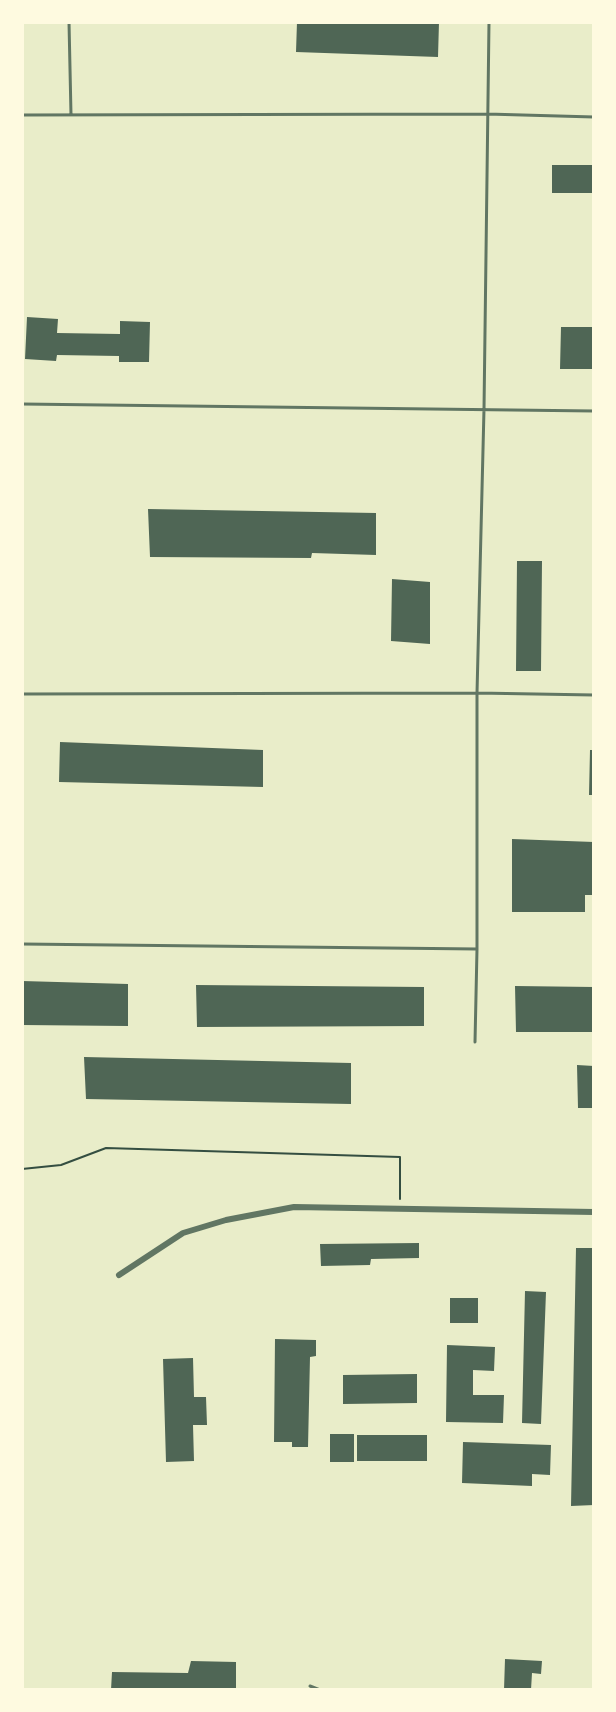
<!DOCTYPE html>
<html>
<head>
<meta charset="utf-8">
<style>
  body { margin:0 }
  #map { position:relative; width:616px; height:1712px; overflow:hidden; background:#e9edc9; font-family:"Alegreya Sans",sans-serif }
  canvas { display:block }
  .frame { position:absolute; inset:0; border:24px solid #fefae0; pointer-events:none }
</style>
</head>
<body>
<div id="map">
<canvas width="616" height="1712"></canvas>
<div class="frame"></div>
</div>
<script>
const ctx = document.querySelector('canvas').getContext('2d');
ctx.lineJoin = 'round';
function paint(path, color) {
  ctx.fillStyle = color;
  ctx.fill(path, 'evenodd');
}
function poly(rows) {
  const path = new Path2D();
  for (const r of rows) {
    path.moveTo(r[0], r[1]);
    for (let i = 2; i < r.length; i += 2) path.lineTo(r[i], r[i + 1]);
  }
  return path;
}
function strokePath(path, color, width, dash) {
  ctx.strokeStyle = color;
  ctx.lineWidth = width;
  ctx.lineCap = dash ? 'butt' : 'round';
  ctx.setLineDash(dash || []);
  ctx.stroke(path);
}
paint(poly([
  [297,22,439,22,438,57,296,52],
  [552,165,594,165,594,193,552,193],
  [27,317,58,319,57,333,120,334,120,321,150,322,149,362,119,362,119,356,57,355,56,361,25,359],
  [561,327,594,327,594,369,560,369],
  [148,509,376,513,376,555,312,553,311,558,150,557],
  [517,561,542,561,541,671,516,671],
  [392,579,430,582,430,644,391,641],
  [60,742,263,750,263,787,59,782],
  [590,750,594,750,594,795,589,795],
  [512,839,594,842,594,895,585,895,585,912,512,912],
  [22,981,128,984,128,1026,22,1025],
  [196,985,424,987,424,1026,197,1027],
  [515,986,594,987,594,1032,516,1032],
  [84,1057,351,1063,351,1104,86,1099],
  [577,1065,594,1066,594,1108,578,1108],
  [419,1243,419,1258,371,1259,370,1265,321,1266,320,1244],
  [576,1248,594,1248,594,1505,571,1506],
  [525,1291,546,1292,541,1424,522,1423],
  [450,1298,478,1298,478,1323,450,1323],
  [275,1339,316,1340,316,1356,310,1357,308,1447,292,1447,292,1442,274,1442],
  [447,1345,495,1347,494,1371,473,1370,473,1395,504,1395,503,1423,446,1422],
  [193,1358,194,1397,206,1397,207,1425,193,1425,194,1461,166,1462,163,1359],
  [417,1374,417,1403,343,1404,343,1375],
  [330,1434,354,1434,354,1462,330,1462],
  [357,1435,427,1435,427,1461,357,1461],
  [463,1442,551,1445,550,1475,532,1474,532,1486,462,1483],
  [505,1659,542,1661,541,1674,532,1673,531,1690,504,1690],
  [191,1661,236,1662,236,1690,111,1690,112,1672,188,1673]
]), '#4f6655');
strokePath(poly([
  [22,1169,61,1165,106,1148,400,1157,400,1199]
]), '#344e41', 2);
strokePath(poly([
  [69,22,71,115],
  [22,115,487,114,594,117],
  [22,404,594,411],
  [22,694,477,693,594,695],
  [22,944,477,949],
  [475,1042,477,949,477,693,484,409,489,22],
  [310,1686,320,1690]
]), '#617663', 3);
strokePath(poly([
  [119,1275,183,1233,226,1220,294,1207,594,1212]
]), '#617663', 6);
</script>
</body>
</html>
